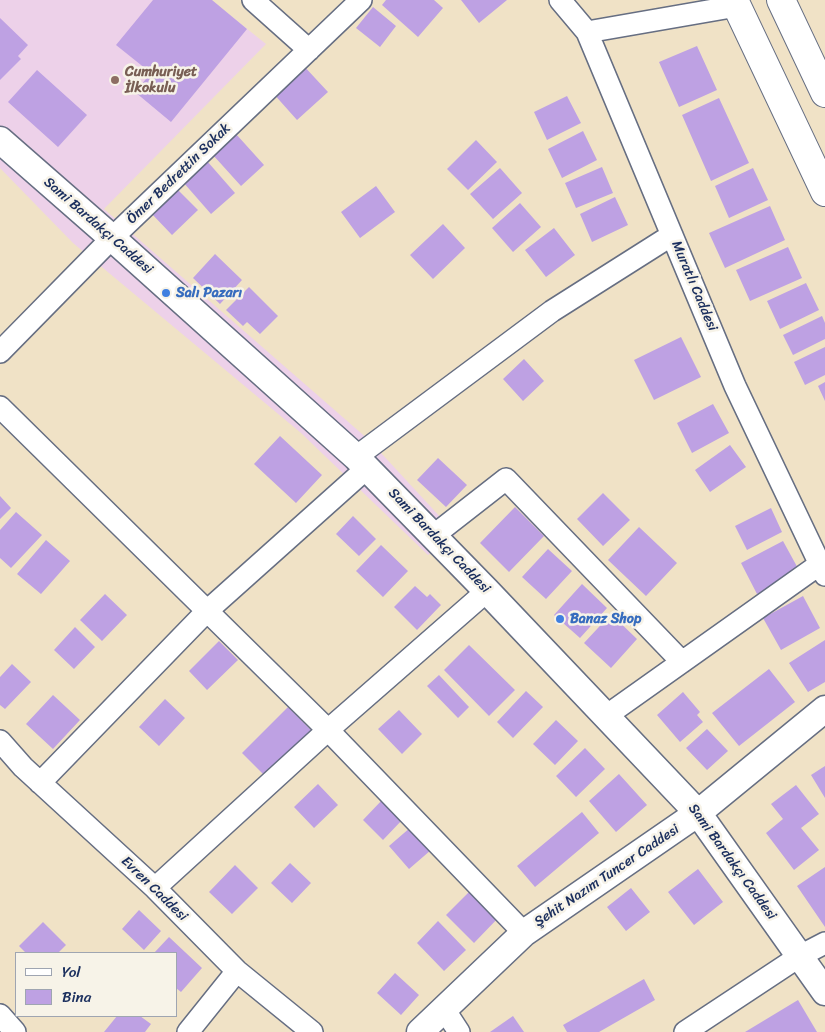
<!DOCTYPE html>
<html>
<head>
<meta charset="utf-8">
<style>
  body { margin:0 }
  #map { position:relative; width:825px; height:1032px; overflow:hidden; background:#f0e2c6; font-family:Sriracha,sans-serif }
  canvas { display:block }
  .legend { position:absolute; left:15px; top:952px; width:162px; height:65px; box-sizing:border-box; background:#f7f3e8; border:1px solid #9fa5b1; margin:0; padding:6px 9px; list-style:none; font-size:15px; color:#1b2f5e }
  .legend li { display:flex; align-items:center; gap:10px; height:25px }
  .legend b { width:25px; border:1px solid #9fa5b1 }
</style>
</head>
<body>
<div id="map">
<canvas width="825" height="1032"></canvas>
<ul class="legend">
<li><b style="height:6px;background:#fff"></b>Yol</li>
<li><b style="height:14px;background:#bea1e3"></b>Bina</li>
</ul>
</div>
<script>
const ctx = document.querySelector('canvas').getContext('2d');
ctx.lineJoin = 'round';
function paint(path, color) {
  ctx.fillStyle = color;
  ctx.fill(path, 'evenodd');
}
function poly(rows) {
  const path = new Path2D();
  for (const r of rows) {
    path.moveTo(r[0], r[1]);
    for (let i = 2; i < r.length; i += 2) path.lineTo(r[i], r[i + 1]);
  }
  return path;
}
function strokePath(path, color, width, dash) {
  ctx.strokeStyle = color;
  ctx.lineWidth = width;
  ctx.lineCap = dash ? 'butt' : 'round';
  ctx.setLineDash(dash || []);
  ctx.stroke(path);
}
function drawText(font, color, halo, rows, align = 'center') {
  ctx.font = font + ' Sriracha,sans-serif';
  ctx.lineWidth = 5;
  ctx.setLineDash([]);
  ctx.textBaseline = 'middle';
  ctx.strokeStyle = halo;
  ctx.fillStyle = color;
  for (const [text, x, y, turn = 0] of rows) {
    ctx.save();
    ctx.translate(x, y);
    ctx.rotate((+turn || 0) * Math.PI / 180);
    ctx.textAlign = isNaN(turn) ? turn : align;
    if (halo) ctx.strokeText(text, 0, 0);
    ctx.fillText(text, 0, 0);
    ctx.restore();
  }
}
paint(poly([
  [0,0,211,0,266,44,104,209,369,440,456,534,428,555,301,433,73,243,0,168]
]), '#edd1e9');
paint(poly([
  [153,0,212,0,247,29,171,122,135,92,151,73,116,45],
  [386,0,434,0,443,8,418,37,382,5],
  [461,0,507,0,479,23],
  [373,7,396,26,380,47,356,28],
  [0,18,28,45,18,56,21,59,0,80],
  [697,46,717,90,679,107,659,62],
  [302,64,328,92,297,120,272,92],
  [37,70,87,115,58,147,8,102],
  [567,96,581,123,547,140,534,112],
  [719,98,749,163,711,181,682,115],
  [583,131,597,160,562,178,548,149],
  [236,134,264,165,241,186,213,155],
  [476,140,497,162,468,190,447,169],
  [207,161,235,193,211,214,183,182],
  [602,167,613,193,576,208,565,183],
  [500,168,522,193,493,219,470,194],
  [753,168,768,200,729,218,715,186],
  [376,186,395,212,360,238,341,212],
  [176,188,198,210,172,235,151,213],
  [615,197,628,225,592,242,580,214],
  [520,203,541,227,513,252,492,228],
  [770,206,785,240,725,268,709,233],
  [443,224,465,248,433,279,410,255],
  [554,228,575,255,546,277,525,250],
  [788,247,802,278,750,301,736,270],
  [215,254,242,280,220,304,193,278],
  [806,283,819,310,780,329,767,301],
  [249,287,278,316,260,334,247,322,243,326,226,310],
  [822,316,825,323,825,339,793,355,783,335],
  [681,337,701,377,654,400,634,360],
  [825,347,825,375,805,385,794,362],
  [524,359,544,381,523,401,503,379],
  [825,382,825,401,818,386],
  [713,404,729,433,692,453,677,423],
  [280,436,322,475,296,503,254,464],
  [730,445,746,467,710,492,695,470],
  [438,458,467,485,446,507,417,480],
  [603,493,630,520,603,546,577,519],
  [0,496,11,508,0,519],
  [515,507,544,536,509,572,480,543],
  [771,508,782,532,747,550,735,526],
  [16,512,42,535,11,568,0,558,0,530],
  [353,516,376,539,359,556,336,534],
  [639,527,677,563,646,596,608,560],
  [46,540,70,561,41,594,17,574],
  [783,541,800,572,757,594,741,563],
  [381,545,408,571,383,597,356,571],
  [548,549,572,571,546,599,522,577],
  [582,584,607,608,580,638,554,615],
  [415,586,427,597,430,594,441,605,417,630,394,607],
  [105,594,127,615,102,641,80,620],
  [803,596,820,628,781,650,763,618],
  [611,614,637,639,611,668,584,643],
  [75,627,95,647,74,669,54,650],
  [825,640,825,682,808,692,789,663],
  [219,641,238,660,207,690,189,671],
  [469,645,515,690,489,716,444,670],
  [12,664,31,682,5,709,0,705,0,677],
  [769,669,795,702,739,746,712,713],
  [439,675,469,707,458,718,427,686],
  [526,691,543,707,513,738,497,722],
  [683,692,700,712,697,715,703,722,680,742,657,715],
  [53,695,80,720,53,749,26,724],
  [165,699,185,718,159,746,139,727],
  [288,707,313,732,267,778,242,753],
  [399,710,422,734,402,754,378,729],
  [556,720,578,741,555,765,533,744],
  [707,729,728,751,707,770,686,748],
  [585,748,605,769,576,797,556,776],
  [825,766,825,798,811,775],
  [619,774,647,805,616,832,589,801],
  [318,784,338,805,314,828,294,807],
  [796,785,819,814,801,828,819,850,794,870,766,833,783,819,771,804],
  [383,799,403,819,383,840,363,820],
  [582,812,599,833,535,887,517,866],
  [411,827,431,850,409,869,389,846],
  [290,863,311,883,292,903,271,883],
  [235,865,258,888,232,914,209,892],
  [825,867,825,927,797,886],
  [698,869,723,902,694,925,668,892],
  [474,887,501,915,474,943,446,915],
  [631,888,650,912,626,931,607,907],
  [139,910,161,931,144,950,122,929],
  [438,921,466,950,444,971,417,943],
  [43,922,66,945,58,953,26,953,19,946],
  [169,937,202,968,181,992,176,988,176,953,154,953],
  [395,973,419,995,401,1015,377,993],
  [644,979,655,1000,599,1032,567,1032,563,1025],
  [798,1000,817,1032,745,1032],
  [117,1016,140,1016,151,1024,145,1032,104,1032],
  [513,1016,524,1032,490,1032]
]), '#bea1e3');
const minor = poly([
  [253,0,309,50],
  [560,0,587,32,735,386,825,575],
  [587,32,737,6],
  [0,352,112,238,361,0],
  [0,407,328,730,524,933],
  [356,457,552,311,672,235],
  [433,536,506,479,682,662],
  [606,716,820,564],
  [0,741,23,767,155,888,237,971,312,1032],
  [40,783,207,611,367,468],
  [155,888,328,730,487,591],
  [444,1009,459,1032],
  [0,1015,15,1032],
  [188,1032,237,971],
  [685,1032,800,956,825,943]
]);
const tertiary = poly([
  [0,140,112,238,356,457,487,591,698,813,825,992],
  [420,1032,524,933,698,813,825,709]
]);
const trunk = poly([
  [734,0,825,192],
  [781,0,825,93]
]);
strokePath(minor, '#666e82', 24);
strokePath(tertiary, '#666e82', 29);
strokePath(trunk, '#666e82', 30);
strokePath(minor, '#fff', 21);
strokePath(tertiary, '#fff', 26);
strokePath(trunk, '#fff', 28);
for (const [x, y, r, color] of [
  [115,80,5,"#8d6e63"],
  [166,293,5,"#3f7fe0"],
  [560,619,5,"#3f7fe0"]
]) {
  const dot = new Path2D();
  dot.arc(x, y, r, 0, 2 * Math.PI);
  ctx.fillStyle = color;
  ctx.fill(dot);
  strokePath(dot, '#f7f3e8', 2);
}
drawText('bold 14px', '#785e54', '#f7f3e8', [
  ["Cumhuriyet",125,72],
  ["İlkokulu",125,88]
], 'left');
drawText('14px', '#1b2f5e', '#f7f3e8', [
  ["Ömer Bedrettin Sokak",179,174,-44],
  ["Sami Bardakçı Caddesi",98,226,41],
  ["Muratlı Caddesi",694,286,67],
  ["Sami Bardakçı Caddesi",439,541,46],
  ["Sami Bardakçı Caddesi",732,862,54],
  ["Şehit Nazım Tuncer Caddesi",607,876,-34],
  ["Evren Caddesi",154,889,44]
]);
drawText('bold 14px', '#366cbe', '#f7f3e8', [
  ["Salı Pazarı",176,293],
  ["Banaz Shop",570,619]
], 'left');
</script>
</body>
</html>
